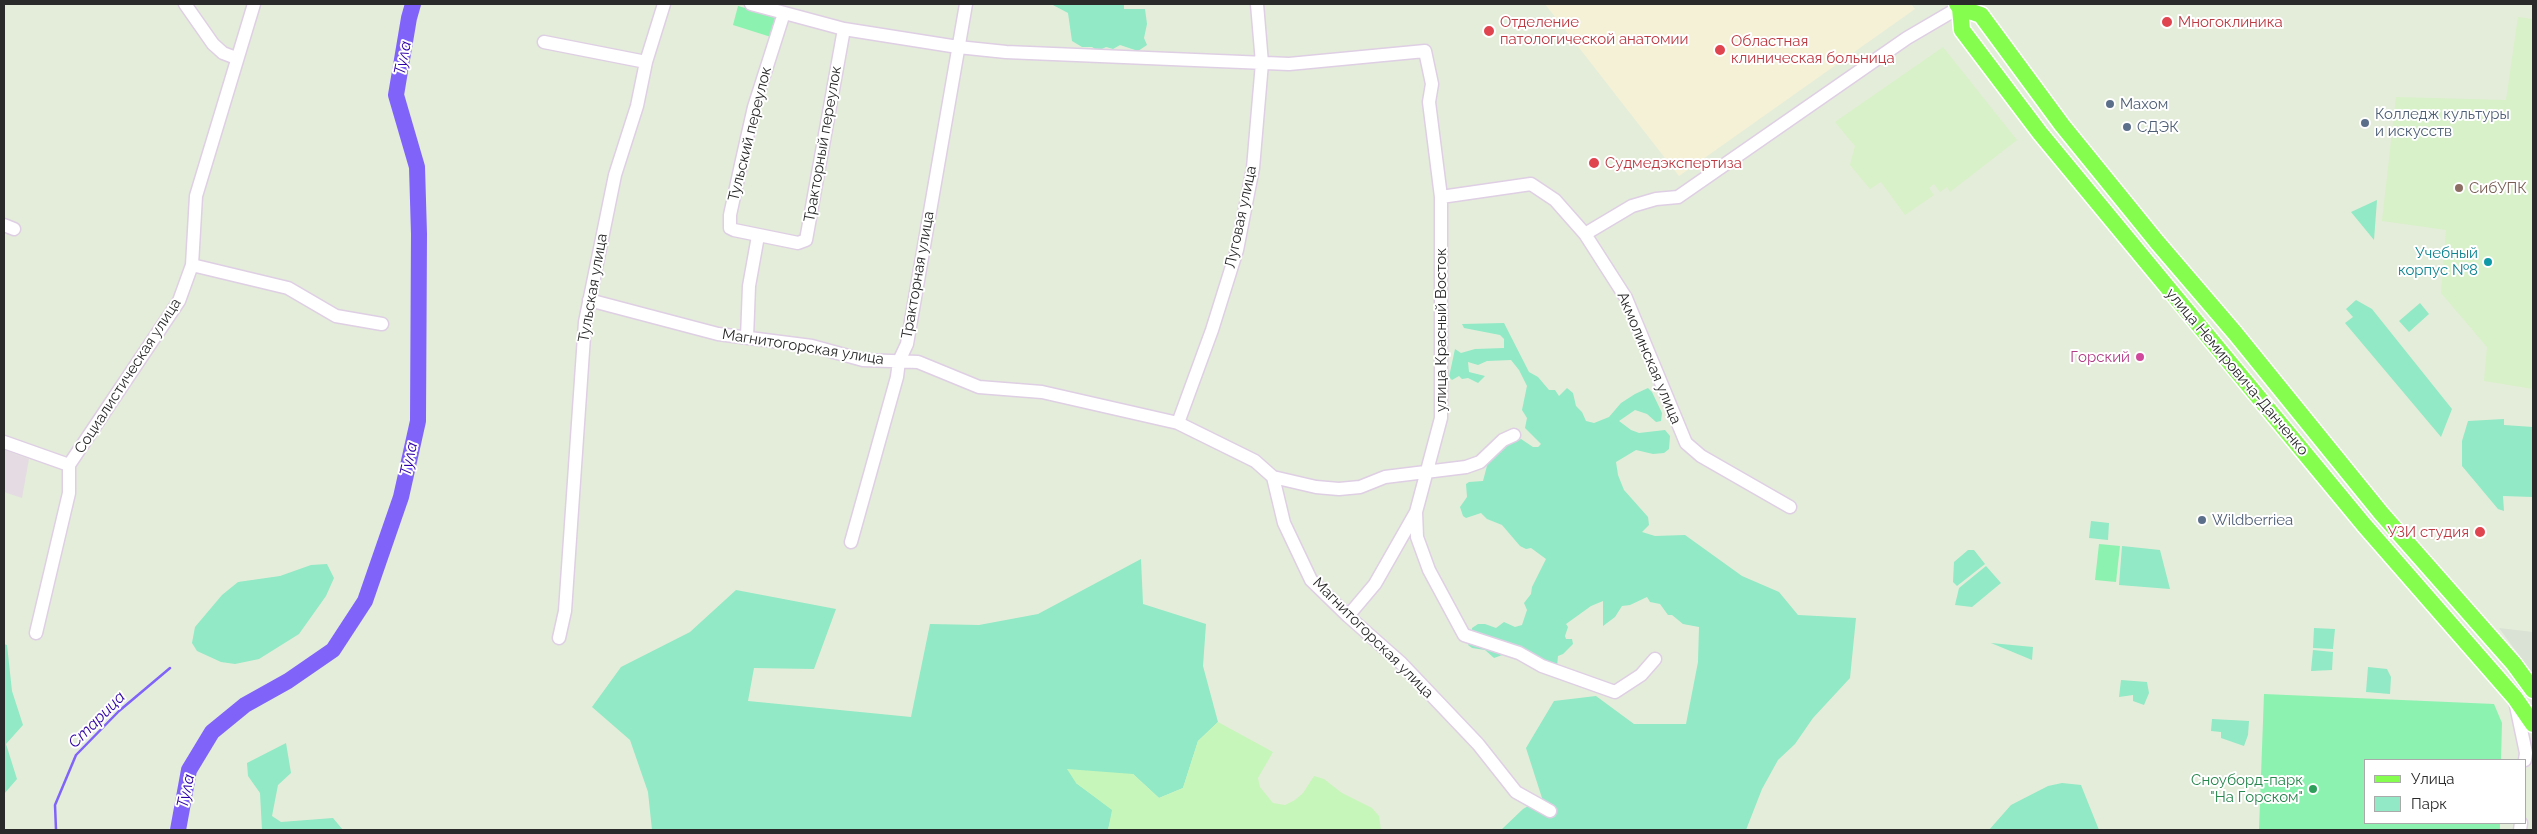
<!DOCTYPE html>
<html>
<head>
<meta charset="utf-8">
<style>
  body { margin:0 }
  #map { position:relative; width:2537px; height:834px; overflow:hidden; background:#e4edda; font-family:Raleway,sans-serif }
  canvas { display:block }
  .frame { position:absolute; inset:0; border:5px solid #2a2a2a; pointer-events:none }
  .legend { position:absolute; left:2364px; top:759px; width:162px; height:65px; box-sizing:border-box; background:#fff; border:1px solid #aaa; margin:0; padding:6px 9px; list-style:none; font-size:15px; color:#2a2a2a }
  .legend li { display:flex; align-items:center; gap:10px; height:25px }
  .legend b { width:25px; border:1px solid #aaa }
</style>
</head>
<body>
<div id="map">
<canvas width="2537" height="834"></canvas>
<div class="frame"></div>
<ul class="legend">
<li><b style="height:6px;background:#84fd4f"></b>Улица</li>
<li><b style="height:14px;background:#91e9c5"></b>Парк</li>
</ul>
</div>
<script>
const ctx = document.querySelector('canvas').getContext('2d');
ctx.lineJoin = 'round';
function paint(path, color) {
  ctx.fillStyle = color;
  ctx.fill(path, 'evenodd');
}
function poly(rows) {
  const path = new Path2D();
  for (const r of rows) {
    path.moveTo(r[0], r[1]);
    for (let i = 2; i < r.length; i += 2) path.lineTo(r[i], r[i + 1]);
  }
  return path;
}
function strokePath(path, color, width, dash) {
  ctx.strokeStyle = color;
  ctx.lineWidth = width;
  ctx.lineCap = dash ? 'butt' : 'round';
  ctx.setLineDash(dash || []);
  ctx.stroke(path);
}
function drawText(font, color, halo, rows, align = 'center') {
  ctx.font = font + ' Raleway,sans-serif';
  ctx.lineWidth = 4;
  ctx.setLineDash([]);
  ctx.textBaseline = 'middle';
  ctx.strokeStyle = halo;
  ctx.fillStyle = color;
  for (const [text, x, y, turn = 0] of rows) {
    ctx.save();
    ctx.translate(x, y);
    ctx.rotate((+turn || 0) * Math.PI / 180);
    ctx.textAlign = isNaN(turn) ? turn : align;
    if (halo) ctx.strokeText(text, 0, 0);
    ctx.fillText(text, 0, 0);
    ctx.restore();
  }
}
paint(poly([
  [4,450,29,459,22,498,4,492]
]), '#e5dbe3');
paint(poly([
  [2518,17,2533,19,2533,389,2484,381,2487,347,2441,293,2446,230,2382,221,2396,97,2506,100],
  [1943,47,2017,140,1950,192,1947,187,1940,192,1934,184,1929,188,1934,195,1905,215,1881,182,1870,189,1850,165,1855,146,1835,122]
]), '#d8f1c8');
paint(poly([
  [1545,4,1911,4,1915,9,1679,176]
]), '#f5f1d6');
paint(poly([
  [1051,4,1124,4,1124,9,1145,9,1147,24,1144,38,1147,45,1138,51,1120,45,1113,49,1106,47,1098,51,1092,47,1082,47,1072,41,1068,13],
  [2377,200,2374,240,2351,212],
  [2356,300,2372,309,2452,409,2441,437,2345,323,2353,317,2346,309],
  [2420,303,2429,314,2409,332,2399,321],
  [1504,323,1529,372,1538,377,1549,390,1555,390,1559,396,1567,388,1573,393,1576,406,1582,412,1586,421,1594,423,1609,417,1621,403,1635,394,1648,388,1652,392,1662,413,1661,421,1656,422,1647,414,1635,410,1619,421,1631,430,1639,433,1665,430,1670,436,1669,449,1664,453,1653,454,1636,450,1616,462,1618,475,1624,490,1648,517,1649,525,1642,532,1655,536,1685,535,1742,576,1779,592,1798,615,1856,618,1850,678,1813,718,1795,744,1778,760,1762,789,1746,830,1501,830,1523,809,1542,798,1526,748,1554,701,1596,696,1634,724,1686,724,1698,662,1699,627,1683,624,1672,615,1668,615,1660,604,1650,602,1647,597,1630,605,1622,606,1615,617,1603,626,1603,601,1591,606,1566,624,1568,627,1565,636,1566,639,1572,639,1573,644,1563,654,1558,656,1557,666,1514,656,1505,654,1494,658,1485,650,1472,648,1468,645,1471,640,1472,628,1478,624,1485,624,1496,628,1504,622,1515,627,1522,625,1527,610,1524,603,1531,594,1532,587,1546,559,1531,548,1526,549,1520,546,1502,525,1487,519,1481,513,1466,518,1463,516,1460,507,1467,497,1466,484,1469,482,1483,481,1488,462,1509,441,1515,442,1521,439,1533,447,1538,447,1541,444,1525,428,1527,418,1522,410,1527,386,1519,370,1511,360,1487,361,1478,365,1468,362,1469,372,1485,376,1478,383,1468,378,1462,379,1459,376,1452,380,1449,377,1455,349,1461,353,1475,349,1504,348,1504,339,1500,335,1464,328,1462,324],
  [2504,419,2504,425,2533,427,2533,497,2503,496,2504,511,2498,509,2462,466,2462,441,2468,421],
  [2091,521,2109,523,2108,540,2089,538],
  [2122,546,2160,550,2170,589,2119,585],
  [1968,550,1974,550,1985,564,1957,586,1953,582,1954,562],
  [1141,559,1143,604,1206,624,1203,666,1218,722,1198,741,1183,788,1159,798,1133,774,1076,783,1113,810,1108,830,652,830,648,792,630,740,592,707,621,667,690,632,736,590,836,609,814,669,754,668,748,701,911,717,930,624,979,625,1038,614],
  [327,564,334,578,326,596,299,634,259,659,235,664,221,662,197,651,192,643,195,627,222,595,238,582,280,576,311,565],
  [1986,566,2001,583,1972,607,1955,605,1959,588],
  [2314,628,2335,629,2333,649,2313,648],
  [1991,643,2033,647,2032,660],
  [4,644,7,645,12,691,23,725,6,744,17,779,4,794],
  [2313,650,2333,652,2332,670,2311,671],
  [2368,667,2387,669,2391,677,2390,694,2366,692],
  [2121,680,2147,682,2149,693,2144,705,2133,701,2133,695,2119,697],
  [2212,719,2249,721,2248,735,2244,746,2221,738,2221,732,2211,731],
  [286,743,291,773,278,785,272,816,281,822,333,818,343,830,262,830,260,793,248,776,247,763],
  [2062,783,2081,785,2099,830,1989,830,2011,805,2048,786]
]), '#91e9c5');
paint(poly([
  [1218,722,1273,752,1258,778,1260,787,1273,803,1285,805,1295,800,1303,793,1314,776,1324,779,1342,793,1372,808,1379,816,1381,830,1108,830,1112,810,1076,783,1067,769,1133,774,1159,798,1183,788,1198,741]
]), '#c7f6ba');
paint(poly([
  [738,6,777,17,771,37,733,25],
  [2099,544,2120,546,2116,582,2095,580],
  [2264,694,2494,704,2502,723,2501,760,2366,760,2366,823,2500,823,2500,830,2259,830]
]), '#8cf2b0');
paint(poly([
  [2499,628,2533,632,2533,674]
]), '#dae1d5');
strokePath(poly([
  [56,830,55,805,76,755,119,711,170,668]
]), '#8063f9', 2.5);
strokePath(poly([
  [178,830,189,770,212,732,245,705,288,681,333,650,365,601,401,497,418,421,419,234,417,167,396,95,409,18,413,4]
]), '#8063f9', 16);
const minor = poly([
  [185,4,213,44,223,53,236,58],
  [751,4,844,29,958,47,1006,52,1289,64,1425,51,1432,84,1429,102,1441,197,1441,418,1416,512,1375,584,1348,616],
  [784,13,754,107,742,160,730,215,730,228,734,230,798,243,806,240,844,29],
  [544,42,646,62],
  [1441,197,1531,184,1555,200,1585,234,1626,298,1686,443,1701,456,1790,507],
  [4,225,14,229],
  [1585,234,1632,206,1656,199,1678,197,1907,38,1965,4],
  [192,265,288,288,336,316,382,324],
  [589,300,718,334,812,346,863,360,918,362,979,387,1042,392,1178,423,1255,461,1273,477,1284,523,1311,580,1348,616,1400,662,1478,744,1516,792,1550,811],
  [747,338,749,286,758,236],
  [1178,423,1212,330,1237,250,1253,168,1262,63,1257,4],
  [4,442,69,465],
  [1273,477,1316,487,1339,489,1360,487,1385,477,1466,467,1480,462,1503,440,1514,435],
  [1416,512,1417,537,1429,570,1464,635,1519,653,1542,666,1615,692,1641,675,1655,659],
  [851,542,897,377,899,361,907,344,966,4],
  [36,633,69,493,69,465,179,301,192,265,196,196,254,4],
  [559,638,565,611,585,322,615,175,637,106,646,62,664,4],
  [2515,701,2526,753,2525,760],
  [2520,830,2521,823]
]);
const major = poly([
  [1957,4,1960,8,1962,30,2040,133,2364,525,2515,698,2533,724],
  [1960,8,1981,15,2062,125,2157,242,2235,333,2381,513,2514,664,2533,690]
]);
strokePath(minor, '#dfcfe4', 15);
strokePath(major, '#fff', 19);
strokePath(minor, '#fff', 12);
strokePath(major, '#84fd4f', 16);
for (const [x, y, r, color] of [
  [2167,22,6,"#e0444e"],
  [1489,31,6,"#e0444e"],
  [1720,50,6,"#e0444e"],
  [2110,104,5,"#5c6f8a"],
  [2365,123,5,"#5c6f8a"],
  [2127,127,5,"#5c6f8a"],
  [1594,163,6,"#e0444e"],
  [2459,188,5,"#8d6e63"],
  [2488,262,5,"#0f9aa8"],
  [2140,357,5,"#d1479c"],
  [2202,520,5,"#5c6f8a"],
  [2480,532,6,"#e0444e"],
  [2313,789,5,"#2e9e5b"]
]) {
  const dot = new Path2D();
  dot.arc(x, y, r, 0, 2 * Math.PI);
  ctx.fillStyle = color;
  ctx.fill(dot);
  strokePath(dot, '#fff', 2);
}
drawText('15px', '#be3a42', '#fff', [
  ["Отделение",1500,22],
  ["патологической анатомии",1500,39],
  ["Многоклиника",2178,22],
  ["Областная",1731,41],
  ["клиническая больница",1731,58],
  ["Судмедэкспертиза",1605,163],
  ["УЗИ студия",2469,532,"right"]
], 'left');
drawText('15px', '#4e5e75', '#fff', [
  ["Махом",2120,104],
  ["Колледж культуры",2375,114],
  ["и искусств",2375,131],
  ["СДЭК",2137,127],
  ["Wildberriea",2212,520]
], 'left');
drawText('15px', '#2a2a2a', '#fff', [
  ["Тульский переулок",750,134,-76],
  ["Тракторный переулок",823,144,-80],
  ["Луговая улица",1241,217,-78],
  ["Тракторная улица",918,275,-80],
  ["Тульская улица",593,288,-80],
  ["улица Красный Восток",1441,330,-90],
  ["Магнитогорская улица",803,347,9],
  ["Акмолинская улица",1649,358,67],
  ["улица Немировича-Данченко",2237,372,50],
  ["Социалистическая улица",128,376,-57],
  ["Магнитогорская улица",1373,638,45]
]);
drawText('15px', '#785e54', '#fff', [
  ["СибУПК",2469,188]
], 'left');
drawText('15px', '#0d838f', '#fff', [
  ["Учебный",2478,253],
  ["корпус №8",2478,270]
], 'right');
drawText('15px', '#b23c85', '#fff', [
  ["Горский",2130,357]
], 'right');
drawText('15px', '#27864d', '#fff', [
  ["Сноуборд-парк",2303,780],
  ["\"На Горском\"",2303,797]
], 'right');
drawText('italic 16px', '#2e01a6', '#fff', [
  ["Тула",403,58,-79],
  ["Тула",409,459,-78],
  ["Старица",97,720,-45],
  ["Тула",186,791,-78]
]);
</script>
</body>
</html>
